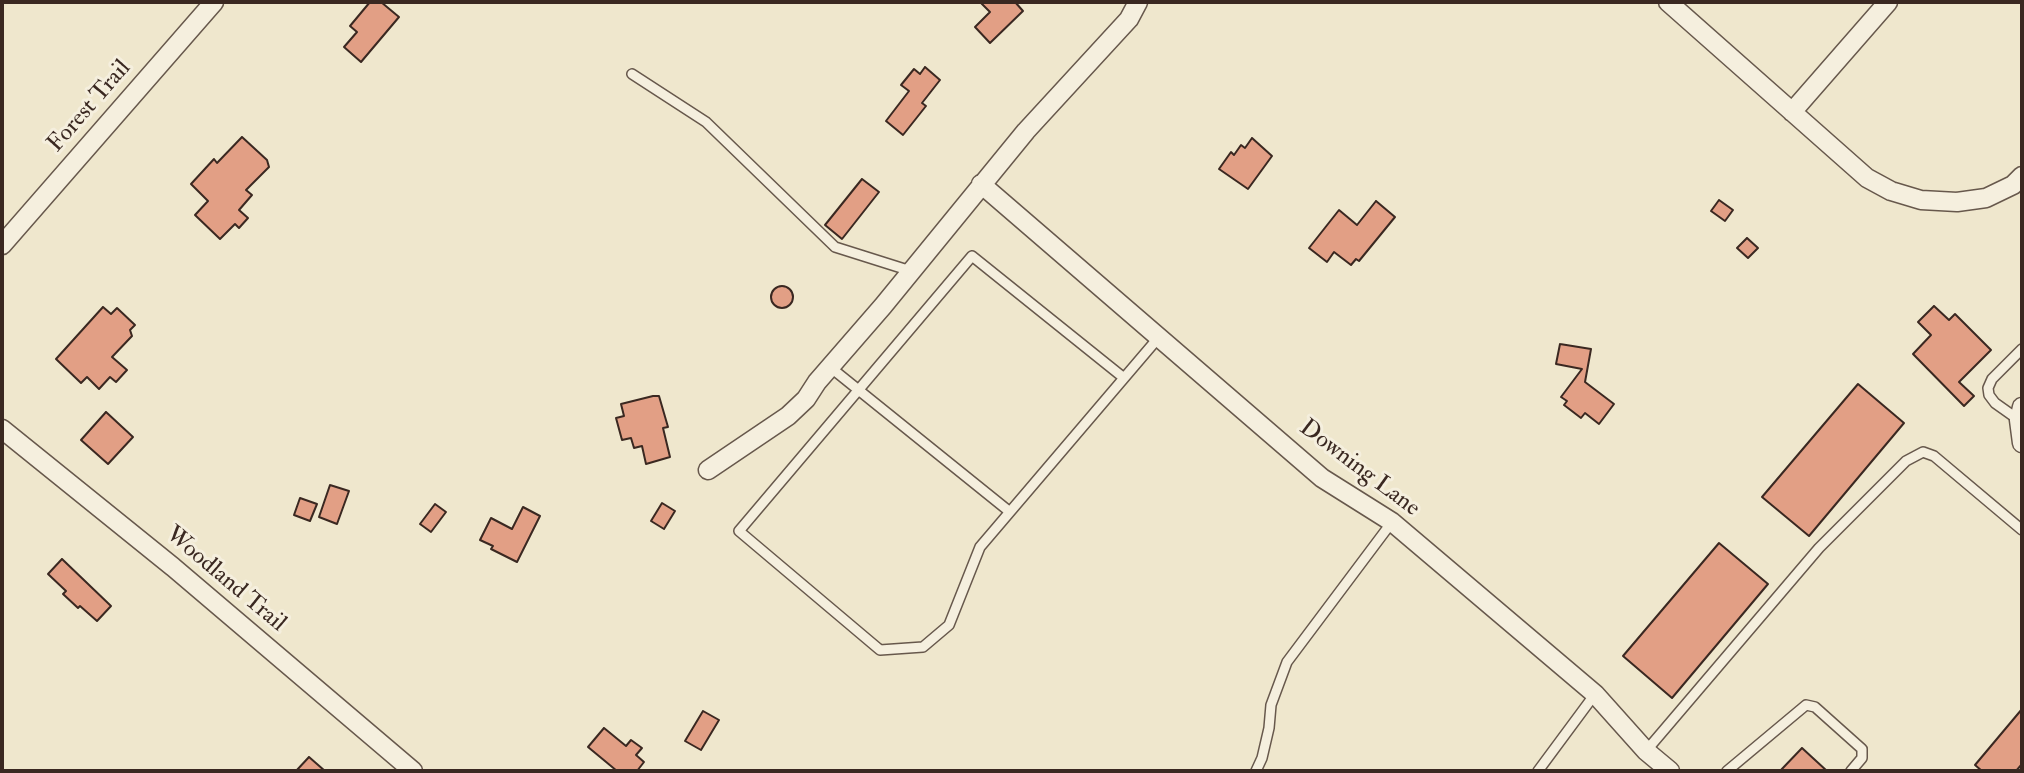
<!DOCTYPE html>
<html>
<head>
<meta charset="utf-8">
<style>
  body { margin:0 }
  #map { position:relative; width:2024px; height:773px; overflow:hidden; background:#efe7cd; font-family:"IM FELL Double Pica",serif }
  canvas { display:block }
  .frame { position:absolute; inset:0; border:4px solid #3a2821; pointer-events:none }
</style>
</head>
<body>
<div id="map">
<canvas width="2024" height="773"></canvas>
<div class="frame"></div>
</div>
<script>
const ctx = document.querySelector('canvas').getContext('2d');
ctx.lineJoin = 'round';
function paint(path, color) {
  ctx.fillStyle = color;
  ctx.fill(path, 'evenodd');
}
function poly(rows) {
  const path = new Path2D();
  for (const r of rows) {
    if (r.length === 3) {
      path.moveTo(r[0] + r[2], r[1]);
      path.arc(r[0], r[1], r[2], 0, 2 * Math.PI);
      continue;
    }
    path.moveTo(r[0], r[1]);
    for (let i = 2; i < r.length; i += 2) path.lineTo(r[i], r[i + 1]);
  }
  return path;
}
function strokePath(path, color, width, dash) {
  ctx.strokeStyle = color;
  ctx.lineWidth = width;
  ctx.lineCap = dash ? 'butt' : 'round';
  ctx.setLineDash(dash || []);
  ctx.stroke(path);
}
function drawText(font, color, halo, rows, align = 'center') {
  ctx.font = font + ' "IM FELL Double Pica",serif';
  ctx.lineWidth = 6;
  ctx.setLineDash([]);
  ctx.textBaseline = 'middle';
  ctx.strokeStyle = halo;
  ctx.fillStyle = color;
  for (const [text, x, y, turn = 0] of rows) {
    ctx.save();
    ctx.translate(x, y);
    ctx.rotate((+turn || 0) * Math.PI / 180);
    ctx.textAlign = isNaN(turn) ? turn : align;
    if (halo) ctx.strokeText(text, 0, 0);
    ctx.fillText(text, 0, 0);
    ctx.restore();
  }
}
const building = poly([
  [370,2,381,2,399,17,361,62,344,47,357,32,350,26,370,2],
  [980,2,1015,2,1023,11,990,43,975,27,990,12,980,2],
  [925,67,940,80,922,103,926,106,903,135,886,121,909,91,901,85,914,69,920,74,925,67],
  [242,137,267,160,269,167,246,190,252,195,239,210,248,218,239,228,235,224,220,239,195,215,208,201,191,184,214,159,217,163,242,137],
  [1252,138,1272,156,1248,189,1219,169,1231,152,1234,155,1241,145,1245,148,1252,138],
  [862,179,879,192,842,239,825,225,862,179],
  [1719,200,1733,210,1725,221,1711,211,1719,200],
  [1376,201,1395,217,1359,261,1356,259,1351,265,1334,252,1327,262,1309,248,1339,210,1357,225,1376,201],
  [1747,238,1758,248,1748,258,1737,248,1747,238],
  [782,297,11],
  [1934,306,1949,320,1955,314,1991,350,1959,382,1974,396,1964,406,1913,354,1931,335,1918,322,1934,306],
  [103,307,111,314,117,308,135,325,130,330,132,336,112,357,127,370,116,382,110,377,99,389,87,377,81,383,56,359,103,307],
  [1560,344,1591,349,1585,382,1614,404,1599,424,1585,413,1581,418,1564,405,1567,401,1561,397,1582,369,1556,364,1560,344],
  [1858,384,1904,423,1809,536,1762,497,1858,384],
  [653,396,659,396,668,427,663,428,670,457,646,464,642,446,634,448,631,438,622,440,616,418,624,416,621,404,653,396],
  [106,412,133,437,108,464,81,440,106,412],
  [330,485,349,491,337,524,319,517,330,485],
  [300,498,317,504,310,521,294,515,300,498],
  [662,503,675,511,664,529,651,521,662,503],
  [435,504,446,512,431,532,420,524,435,504],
  [523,507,540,516,517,562,491,549,493,546,480,540,491,518,512,529,523,507],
  [1719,543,1768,584,1672,698,1623,656,1719,543],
  [62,559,111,606,97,621,80,606,78,608,63,594,66,591,48,574,62,559],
  [2022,709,2022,764,2016,771,1982,771,1975,765,2022,709],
  [703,711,719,720,701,750,685,741,703,711],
  [604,728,626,746,631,740,642,748,636,755,644,762,637,771,617,771,588,747,604,728],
  [1802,748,1827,771,1780,771,1802,748],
  [309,757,325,771,296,771,309,757]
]);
paint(building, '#e29f85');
strokePath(building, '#3a2821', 2);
const service = poly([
  [632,74,706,122,835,247,911,271],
  [830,367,1010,512],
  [1124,378,972,256,739,531,880,650,923,647,949,625,980,547,1159,337],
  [2019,420,1995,403,1989,395,1988,388,1992,379,2022,349],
  [1646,751,1819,548,1906,461,1923,452,1934,456,2022,530],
  [1256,771,1262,758,1269,728,1271,705,1287,662,1392,522],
  [1538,771,1595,694],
  [1727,771,1806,705,1815,707,1862,749,1862,758,1851,771]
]);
const minor = poly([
  [1668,2,1867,178,1891,191,1921,200,1957,202,1986,198,2013,185,2022,176],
  [1792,112,1888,2],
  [981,184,1322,478,1392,522,1595,694,1646,751,1670,771],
  [2,245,214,2],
  [2022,407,2019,420,2022,443],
  [2,429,173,567,413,771],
  [708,470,788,416,806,399,817,382,883,306,1026,131,1129,19,1138,2]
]);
strokePath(service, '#67584c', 12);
strokePath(minor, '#67584c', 21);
strokePath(service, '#f5efde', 9);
strokePath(minor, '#f5efde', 18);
drawText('24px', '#3a2821', '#f5efde', [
  ["Forest Trail",90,107,-49],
  ["Downing Lane",1359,469,37],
  ["Woodland Trail",225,580,40]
]);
</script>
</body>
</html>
